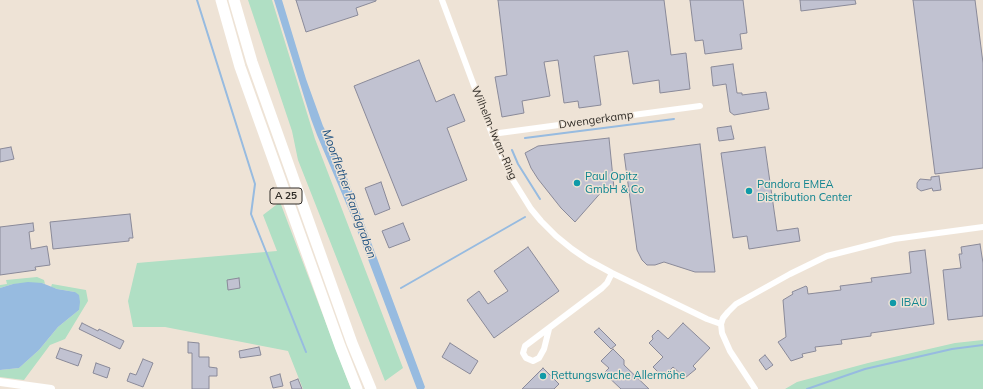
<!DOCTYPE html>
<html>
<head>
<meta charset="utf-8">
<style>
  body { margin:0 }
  canvas { display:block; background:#eee3d6 }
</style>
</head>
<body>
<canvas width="983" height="389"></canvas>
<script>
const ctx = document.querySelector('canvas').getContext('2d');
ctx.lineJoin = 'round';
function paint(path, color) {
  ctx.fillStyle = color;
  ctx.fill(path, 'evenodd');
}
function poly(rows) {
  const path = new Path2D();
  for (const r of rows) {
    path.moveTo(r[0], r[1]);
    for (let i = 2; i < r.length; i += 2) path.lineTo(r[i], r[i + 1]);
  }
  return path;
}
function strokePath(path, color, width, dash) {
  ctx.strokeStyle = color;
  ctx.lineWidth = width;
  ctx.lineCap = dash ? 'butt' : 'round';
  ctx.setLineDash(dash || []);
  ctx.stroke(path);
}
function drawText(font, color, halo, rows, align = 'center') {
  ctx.font = font + ' Mulish,sans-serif';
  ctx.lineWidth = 3;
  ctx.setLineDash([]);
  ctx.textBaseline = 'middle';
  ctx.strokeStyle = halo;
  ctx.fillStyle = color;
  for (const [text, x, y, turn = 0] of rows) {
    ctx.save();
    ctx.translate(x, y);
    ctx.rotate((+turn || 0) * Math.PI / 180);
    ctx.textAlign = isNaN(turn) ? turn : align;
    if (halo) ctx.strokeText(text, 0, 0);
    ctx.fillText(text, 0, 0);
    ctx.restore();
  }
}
paint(poly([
  [248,0,272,0,315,139,403,368,385,381,298,160,292,131],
  [280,202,351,389,303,389,288,351,165,327,133,327,128,301,137,263,277,251,263,215],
  [37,277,44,280,45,284,42,283,13,284,0,288,0,285,7,284,6,280],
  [52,284,86,290,88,301,65,339,50,345,24,380,0,377,0,370,19,368,39,350,58,327,79,310,75,292,57,289,51,287],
  [983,340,983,389,785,389,797,382,868,363,955,343]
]), '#b0dfc4');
paint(poly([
  [274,0,282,0,306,79,323,126,340,159,425,387,424,389,417,389,354,222,317,135,311,119],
  [28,282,42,283,57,289,75,292,79,295,80,302,79,310,58,327,39,350,19,368,0,370,0,288,13,284]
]), '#97bbe0');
strokePath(poly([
  [197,0,255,184,251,214,306,352],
  [525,138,674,119],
  [512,150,518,164,540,199],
  [401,288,525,217],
  [807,389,865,369,952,349,983,345]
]), '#97bbe0', 2);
const building = poly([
  [296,0,376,0,376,1,356,8,358,15,306,32,296,0],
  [498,0,664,0,671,55,686,53,690,89,660,93,659,80,633,84,628,51,594,56,601,105,579,108,578,101,564,103,558,60,544,62,550,96,522,101,524,113,502,117,495,77,507,75,498,0],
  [690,0,743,0,747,33,740,34,742,49,705,54,703,40,695,41,690,0],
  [800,0,855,0,856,4,801,11,800,0],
  [913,0,975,0,983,63,983,168,935,174,913,0],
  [419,60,436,102,454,94,465,121,447,128,467,180,402,206,354,86,419,60],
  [733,64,737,93,742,93,742,95,766,92,769,109,734,115,730,112,726,84,713,86,711,67,733,64],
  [731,126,734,139,719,141,717,128,731,126],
  [609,138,614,188,604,189,575,222,561,208,538,179,531,168,525,153,538,146,609,138],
  [700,144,715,272,695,272,664,262,655,265,647,265,642,260,637,250,624,154,700,144],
  [11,147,14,159,0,162,0,149,11,147],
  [765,147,777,231,798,228,800,241,749,249,747,236,733,238,721,153,765,147],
  [939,176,941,190,933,191,932,188,921,191,917,188,917,183,920,179,931,180,931,177,939,176],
  [381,182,390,209,375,215,365,188,381,182],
  [130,214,133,238,129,238,129,241,53,249,50,222,130,214],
  [33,223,34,231,29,232,31,249,47,246,50,265,35,267,36,270,0,275,0,227,33,223],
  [403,223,410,240,389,248,382,231,403,223],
  [980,244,983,263,983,316,948,320,943,270,961,268,959,254,962,254,961,247,980,244],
  [528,247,559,291,494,338,467,300,479,291,488,304,508,291,494,271,528,247],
  [925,250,934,324,871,333,871,336,841,340,842,344,815,347,816,351,802,354,803,357,791,361,778,342,786,337,783,300,793,294,792,292,806,286,807,287,808,294,841,290,840,286,872,282,871,278,911,273,909,252,925,250],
  [239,278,240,288,228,290,227,280,239,278],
  [82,323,98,331,99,329,124,341,120,349,79,329,82,323],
  [683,323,710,348,693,366,696,369,685,378,673,367,663,377,653,367,663,357,649,343,653,339,652,336,658,330,668,339,683,323],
  [599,328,616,345,611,349,594,332,599,328],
  [188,342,199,343,199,357,209,357,209,367,217,368,217,376,209,376,209,389,192,389,192,353,188,353,188,342],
  [450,343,478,361,470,374,442,357,450,343],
  [259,347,261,355,240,358,239,351,259,347],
  [60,348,82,355,78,366,56,358,60,348],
  [613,349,624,360,624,365,649,389,621,389,604,373,609,368,601,361,613,349],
  [765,355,773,365,766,370,759,360,765,355],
  [143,359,153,363,143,387,127,381,130,373,136,375,143,359],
  [96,363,110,368,107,378,93,373,96,363],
  [543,368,559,384,554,389,522,389,543,368],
  [280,374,283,386,273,388,270,377,280,374],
  [298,379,302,389,292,389,290,382,298,379]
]);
paint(building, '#c1c2d1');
strokePath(building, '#8a8a99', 1);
strokePath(poly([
  [442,0,492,134,511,177,531,209,541,221,556,236,572,249,588,260,612,273,707,319,721,324],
  [492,134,700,106],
  [549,329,544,349,539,358,533,361,526,358,523,353,525,346,602,288,607,283,612,273],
  [755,389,730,351,722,333,721,324,723,318,728,312,736,304,790,274,827,256,894,239,983,227]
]), '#fff', 6);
strokePath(poly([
  [0,382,51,389]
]), '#fff', 8);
strokePath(poly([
  [221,0,240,67,340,346,357,389],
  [234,0,252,62,352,343,371,389]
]), '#fff', 11);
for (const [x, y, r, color] of [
  [577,183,4,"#0f9aa8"],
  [749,191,4,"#0f9aa8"],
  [893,303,4,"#0f9aa8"],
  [543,376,4,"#0f9aa8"]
]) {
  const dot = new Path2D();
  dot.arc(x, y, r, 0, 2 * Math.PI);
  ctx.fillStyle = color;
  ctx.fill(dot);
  strokePath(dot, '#eee3d6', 1.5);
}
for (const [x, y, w] of [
  [286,196,32]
]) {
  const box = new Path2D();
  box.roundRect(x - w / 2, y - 8, w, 16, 3);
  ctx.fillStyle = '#eee3d6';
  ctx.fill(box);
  strokePath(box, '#312d28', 1);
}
drawText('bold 10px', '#312d28', null, [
  ["A 25",286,196]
]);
drawText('11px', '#312d28', '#eee3d6', [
  ["Dwengerkamp",596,120,-8],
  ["Wilhelm-Iwan-Ring",494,133,67]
]);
drawText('11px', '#0d838f', '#eee3d6', [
  ["Paul Opitz",585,177],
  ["GmbH & Co",585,190],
  ["Pandora EMEA",757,185],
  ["Distribution Center",757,198],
  ["IBAU",901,303],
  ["Rettungswache Allermöhe",551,376]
], 'left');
drawText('italic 12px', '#1f5282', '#eee3d6', [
  ["Moorflether Randgraben",349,194,70]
]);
</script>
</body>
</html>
